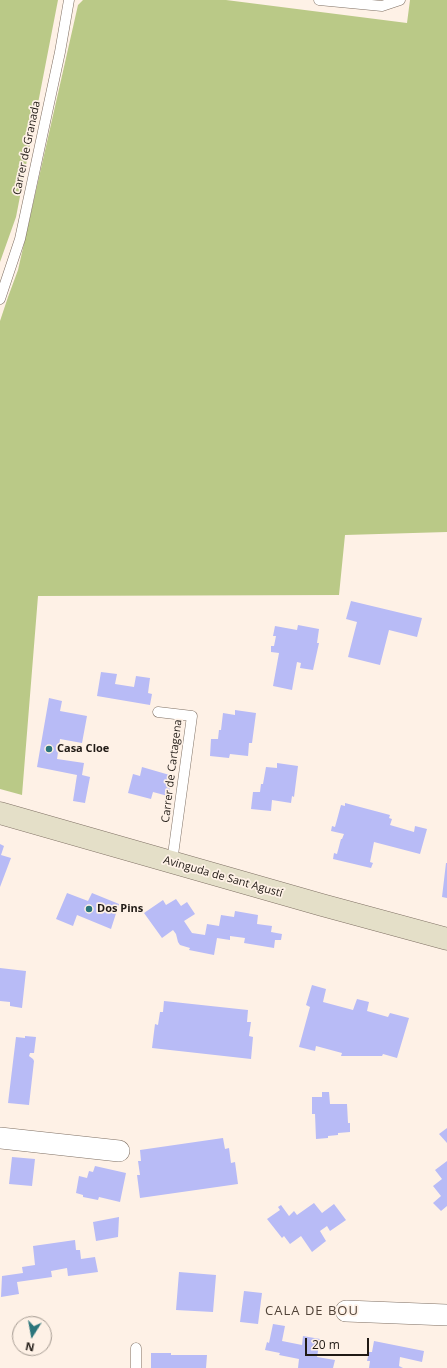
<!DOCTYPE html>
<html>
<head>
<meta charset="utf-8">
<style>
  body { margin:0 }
  #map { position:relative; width:447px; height:1368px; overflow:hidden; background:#fef1e6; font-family:"Open Sans",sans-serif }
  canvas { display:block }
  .north { position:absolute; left:12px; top:1316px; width:40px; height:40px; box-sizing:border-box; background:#fef1e6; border:1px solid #a59b92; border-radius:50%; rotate:191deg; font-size:11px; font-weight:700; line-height:16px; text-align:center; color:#201a15 }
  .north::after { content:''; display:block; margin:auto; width:14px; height:18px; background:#2b757b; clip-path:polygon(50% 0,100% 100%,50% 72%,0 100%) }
  .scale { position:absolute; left:305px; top:1338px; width:64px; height:18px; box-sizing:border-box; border:2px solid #201a15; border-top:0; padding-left:5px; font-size:12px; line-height:14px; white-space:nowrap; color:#201a15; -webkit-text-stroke:3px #fef1e6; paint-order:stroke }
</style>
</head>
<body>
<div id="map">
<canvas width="447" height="1368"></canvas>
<div class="north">N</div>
<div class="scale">20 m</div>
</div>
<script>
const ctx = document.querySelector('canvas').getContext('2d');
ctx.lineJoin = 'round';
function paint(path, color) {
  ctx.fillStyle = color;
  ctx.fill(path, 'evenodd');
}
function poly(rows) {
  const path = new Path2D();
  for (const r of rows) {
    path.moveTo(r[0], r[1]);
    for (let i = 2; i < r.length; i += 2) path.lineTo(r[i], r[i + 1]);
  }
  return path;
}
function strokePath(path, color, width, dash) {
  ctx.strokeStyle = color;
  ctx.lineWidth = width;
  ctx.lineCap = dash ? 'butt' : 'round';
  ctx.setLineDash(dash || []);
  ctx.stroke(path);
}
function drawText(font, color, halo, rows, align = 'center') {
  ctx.font = font + ' "Open Sans",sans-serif';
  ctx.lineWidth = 3.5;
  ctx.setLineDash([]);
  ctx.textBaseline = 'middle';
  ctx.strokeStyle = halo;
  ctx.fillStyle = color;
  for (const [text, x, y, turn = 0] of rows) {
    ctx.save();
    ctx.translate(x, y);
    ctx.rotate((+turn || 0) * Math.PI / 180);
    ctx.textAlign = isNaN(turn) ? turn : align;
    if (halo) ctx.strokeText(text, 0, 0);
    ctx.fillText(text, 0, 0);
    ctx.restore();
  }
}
paint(poly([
  [0,0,58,0,16,217,0,262],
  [83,0,226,0,407,23,410,0,447,0,447,532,345,535,339,595,38,596,22,795,0,789,0,321,8,297,18,270,78,5]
]), '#bac987');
paint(poly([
  [351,601,422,618,417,637,389,630,380,665,348,657,357,622,346,619],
  [298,625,319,629,317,643,319,643,313,670,300,668,301,663,297,662,292,690,273,686,279,653,271,652,271,646,274,646,276,636,273,636,275,626,297,630],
  [101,672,117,674,115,684,134,687,136,676,150,678,148,693,152,694,150,705,97,696],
  [49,698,62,701,60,711,87,716,82,743,60,739,57,759,84,763,82,775,90,777,85,803,73,801,77,775,37,767],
  [235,710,256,713,252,743,249,743,248,756,230,754,229,758,210,756,211,739,218,739,219,730,221,730,223,713,235,715],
  [277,763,298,766,294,797,292,796,291,803,272,800,271,811,251,809,253,792,260,792,261,784,263,784,266,767,277,768],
  [142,767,173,776,168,796,153,792,151,799,128,793,133,774,140,776],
  [345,803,390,815,389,818,392,819,390,825,414,832,415,826,427,829,420,854,374,842,370,862,373,863,371,868,333,859,334,853,337,854,341,839,342,839,344,834,331,831,332,826,335,827,341,805,345,806],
  [0,844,4,846,1,855,11,858,0,887],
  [446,863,447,863,447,898,442,897],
  [67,893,88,901,92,893,119,904,111,929,77,915,73,926,56,919],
  [176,899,181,906,187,902,195,914,184,921,192,933,205,935,207,924,219,926,221,915,234,917,235,911,258,915,257,924,272,926,271,932,282,934,281,940,275,940,274,948,244,943,245,938,230,936,230,940,217,938,214,955,189,950,190,948,180,945,178,942,176,934,173,930,162,938,144,913,163,900,166,905],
  [0,968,26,971,22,1008,10,1006,10,1002,0,1001],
  [312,985,326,989,323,1002,353,1010,357,999,369,1002,367,1011,388,1017,390,1013,409,1018,397,1058,383,1054,382,1056,341,1056,342,1053,316,1046,315,1051,299,1047,310,1007,306,1005],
  [164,1001,248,1010,247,1022,251,1022,249,1036,253,1037,251,1059,152,1048,155,1024,158,1025,160,1012,163,1012],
  [25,1036,36,1037,34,1053,30,1053,29,1056,33,1059,34,1061,29,1105,8,1103,16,1037,25,1038],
  [322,1092,329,1092,330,1104,347,1104,348,1123,350,1123,350,1132,338,1133,338,1135,328,1136,328,1138,316,1139,315,1114,312,1114,312,1097,322,1097],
  [447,1128,447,1143,439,1134],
  [223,1138,225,1149,229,1148,231,1163,235,1162,238,1184,140,1198,137,1175,140,1175,138,1161,141,1161,140,1150],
  [12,1157,35,1159,32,1186,9,1184],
  [447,1161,447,1206,441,1211,433,1203,441,1196,433,1186,442,1179,435,1170],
  [95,1166,126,1173,120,1202,99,1197,98,1200,83,1197,83,1195,76,1193,79,1176,87,1178,89,1171,93,1172],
  [314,1203,322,1213,334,1204,346,1220,330,1231,327,1226,320,1231,326,1241,312,1252,301,1236,290,1244,284,1236,282,1238,267,1219,280,1210,278,1207,281,1205,289,1216,294,1211,297,1215],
  [119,1217,118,1237,96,1241,93,1222],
  [75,1240,76,1250,80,1250,81,1259,95,1257,98,1272,68,1276,67,1268,51,1271,52,1277,17,1282,19,1294,1,1297,2,1276,23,1273,22,1267,35,1265,33,1246],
  [179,1272,216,1275,213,1312,176,1310],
  [244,1291,262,1293,258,1324,240,1322],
  [273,1324,285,1326,282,1341,302,1345,303,1336,320,1339,317,1357,335,1360,333,1368,298,1368,299,1359,279,1355,280,1353,265,1350,267,1342,269,1343],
  [374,1341,424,1351,422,1362,400,1357,399,1366,403,1368,369,1368,370,1361,367,1361,369,1352,372,1352],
  [151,1353,171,1353,171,1355,207,1355,206,1368,151,1368]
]), '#b8bbf6');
const lane = poly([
  [319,0,382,6,400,0],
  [0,299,20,239,60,52,69,0],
  [158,712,192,716,172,862],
  [136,1368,136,1348]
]);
const street = poly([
  [0,1138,119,1151],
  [346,1311,447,1315]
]);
const secondary = poly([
  [0,813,322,905,447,939]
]);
strokePath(lane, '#7f7064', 11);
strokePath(street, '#7f7064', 22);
strokePath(secondary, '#7f7064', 23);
strokePath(lane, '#fff', 10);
strokePath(street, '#fff', 21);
strokePath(secondary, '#e4dfc8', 22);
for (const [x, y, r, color] of [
  [49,749,4,"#2b757b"],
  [89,909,4,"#2b757b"]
]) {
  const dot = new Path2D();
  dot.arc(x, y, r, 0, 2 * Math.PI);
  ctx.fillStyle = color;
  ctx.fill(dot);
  strokePath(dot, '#fef1e6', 1.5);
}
drawText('11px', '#201a15', '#fef1e6', [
  ["Carrer de Granada",27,148,-78],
  ["Carrer de Cartagena",172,771,-83],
  ["Avinguda de Sant Agustí",223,877,16]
]);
drawText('bold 11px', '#201a15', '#fef1e6', [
  ["Casa Cloe",57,749],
  ["Dos Pins",97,909]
], 'left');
ctx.letterSpacing = '1px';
drawText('13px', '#514338', '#fef1e6', [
  ["CALA DE BOU",312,1311]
]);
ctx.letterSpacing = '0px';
</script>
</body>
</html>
